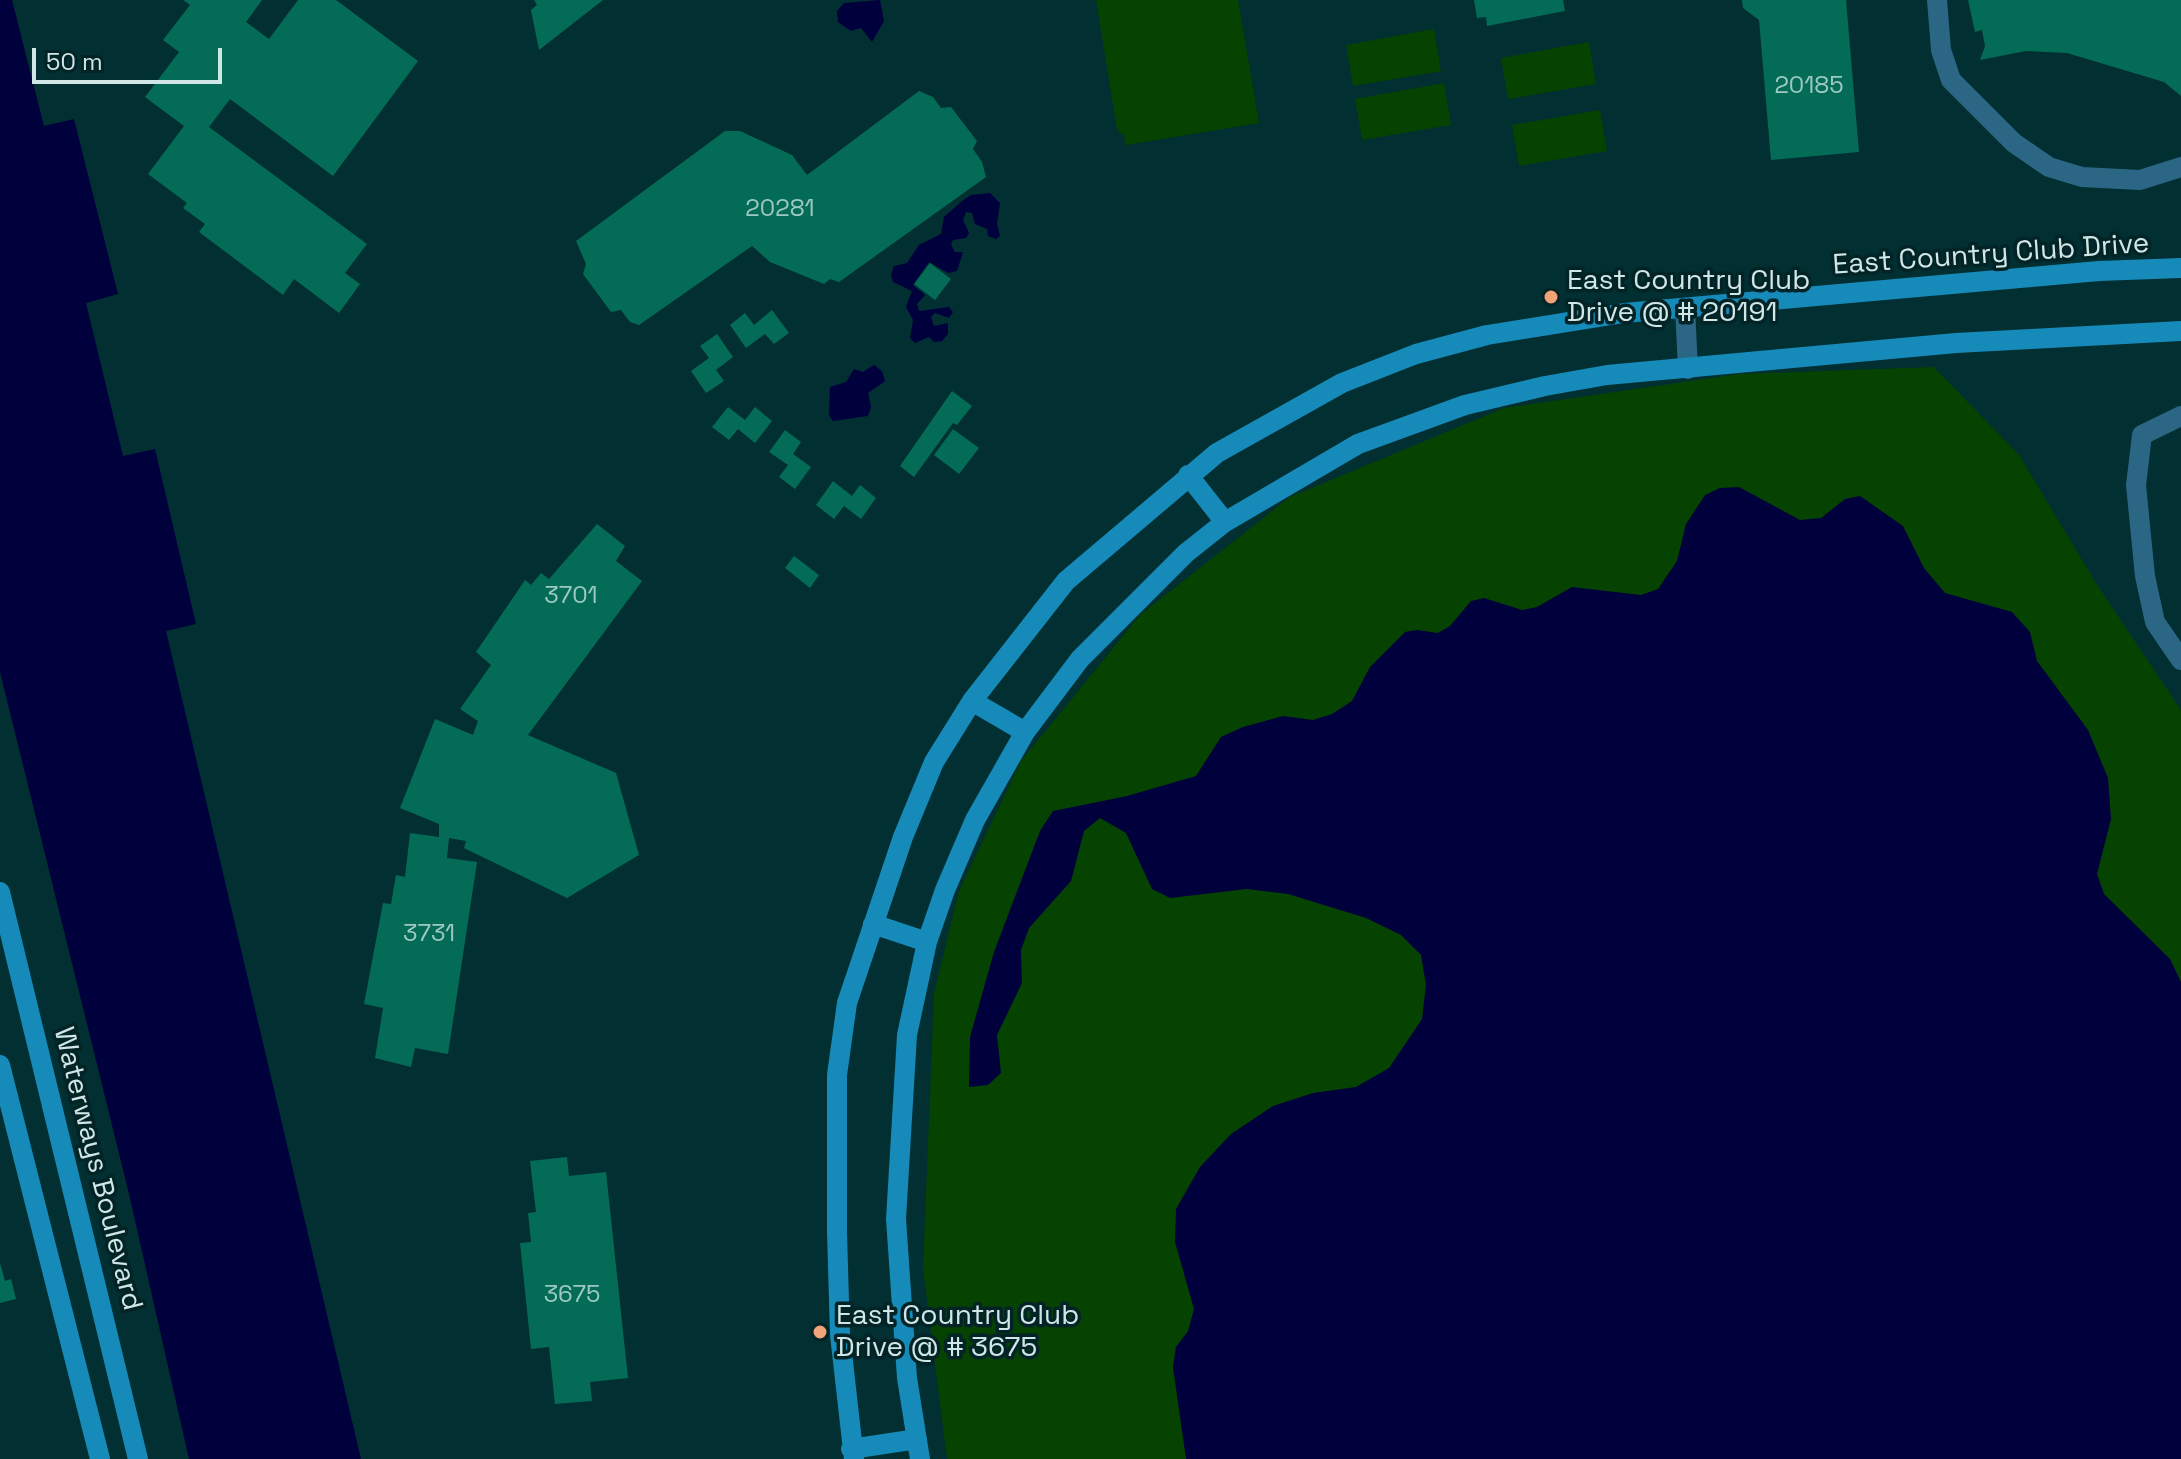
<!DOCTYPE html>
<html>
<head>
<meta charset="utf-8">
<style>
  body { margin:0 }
  #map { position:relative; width:2181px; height:1459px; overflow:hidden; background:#012f32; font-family:"Space Grotesk",sans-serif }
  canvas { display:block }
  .scale { position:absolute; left:32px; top:48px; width:190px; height:36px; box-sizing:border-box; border:4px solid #d0e6e7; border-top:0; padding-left:10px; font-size:24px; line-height:28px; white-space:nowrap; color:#d0e6e7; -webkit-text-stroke:6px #032426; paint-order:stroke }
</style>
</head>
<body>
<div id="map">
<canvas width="2181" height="1459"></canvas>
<div class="scale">50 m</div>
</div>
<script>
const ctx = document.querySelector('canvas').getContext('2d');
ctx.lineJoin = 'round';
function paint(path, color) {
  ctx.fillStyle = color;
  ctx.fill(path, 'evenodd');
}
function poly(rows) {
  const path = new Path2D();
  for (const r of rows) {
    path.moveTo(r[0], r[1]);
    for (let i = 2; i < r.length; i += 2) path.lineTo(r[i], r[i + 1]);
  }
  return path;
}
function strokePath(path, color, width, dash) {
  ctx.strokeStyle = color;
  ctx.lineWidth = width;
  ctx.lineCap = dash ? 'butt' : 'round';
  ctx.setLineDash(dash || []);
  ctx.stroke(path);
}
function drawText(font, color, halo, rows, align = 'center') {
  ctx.font = font + ' "Space Grotesk",sans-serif';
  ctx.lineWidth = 7;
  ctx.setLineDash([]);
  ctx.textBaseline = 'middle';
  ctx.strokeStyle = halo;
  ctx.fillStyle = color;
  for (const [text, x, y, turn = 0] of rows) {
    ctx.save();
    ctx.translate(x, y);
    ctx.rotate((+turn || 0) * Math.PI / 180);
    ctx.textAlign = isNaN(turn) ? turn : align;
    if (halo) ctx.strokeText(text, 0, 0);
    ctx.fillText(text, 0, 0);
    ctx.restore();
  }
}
paint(poly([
  [1096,0,1238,0,1259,123,1126,145,1124,135,1117,130],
  [1434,29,1441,71,1353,86,1346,45],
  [1589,42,1596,84,1508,99,1501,58],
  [1444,83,1451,125,1362,140,1355,99],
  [1600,110,1607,151,1519,166,1512,125],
  [1934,367,2019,455,2096,583,2181,710,2181,1459,947,1459,923,1269,934,993,959,891,1021,761,1140,615,1290,497,1504,408,1739,374]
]), '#064300');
paint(poly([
  [0,0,12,0,44,126,74,119,118,294,86,303,123,456,155,449,196,624,166,631,361,1459,189,1459,129,1194,0,672],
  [880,0,884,21,872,42,861,28,851,31,838,22,837,11,844,3],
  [990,193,1000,203,997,224,1000,236,996,239,988,236,987,229,975,224,972,213,966,212,963,220,969,233,966,238,953,240,951,245,955,252,963,252,957,271,948,273,929,262,913,285,925,295,917,304,919,311,949,307,953,312,949,318,935,313,931,317,934,326,948,323,948,334,942,341,934,342,929,337,915,343,910,338,913,320,906,307,912,291,893,282,891,275,894,266,907,263,919,245,941,234,944,217,962,201,971,195],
  [874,365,882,371,885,381,868,393,871,407,868,416,833,421,829,416,830,387,846,382,854,369,863,372],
  [1739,487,1800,520,1821,518,1845,499,1860,496,1903,526,1924,568,1945,593,2012,612,2030,632,2037,661,2088,730,2108,778,2111,819,2097,874,2104,894,2170,959,2181,982,2181,1459,1186,1459,1173,1367,1176,1347,1188,1331,1194,1309,1175,1242,1176,1209,1200,1167,1231,1134,1273,1106,1313,1093,1356,1087,1389,1068,1422,1019,1426,985,1421,955,1401,935,1366,918,1288,894,1247,889,1170,898,1152,889,1126,833,1100,818,1084,831,1071,881,1029,928,1021,950,1022,983,997,1035,1001,1073,988,1085,969,1087,970,1037,994,952,1040,831,1053,811,1127,796,1196,776,1221,737,1243,727,1283,716,1313,720,1332,714,1352,701,1370,667,1405,632,1417,630,1438,633,1450,626,1471,601,1484,598,1522,610,1537,607,1572,587,1641,595,1658,589,1677,561,1686,524,1705,495,1720,488]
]), '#00003d');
paint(poly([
  [183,0,262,0,246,22,269,39,298,0,336,0,418,61,333,176,230,99,209,127,367,244,345,273,360,284,339,313,294,279,283,295,199,232,205,224,183,208,187,203,148,174,184,126,145,97,179,52,163,40,190,5],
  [534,0,603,0,539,50,531,10,537,5],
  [1474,0,1563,0,1565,11,1487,26,1486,17,1477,18],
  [1742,0,1846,0,1859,152,1771,160,1759,20,1743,8],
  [1968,0,2181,0,2181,96,2164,82,2067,53,2026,51,1980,60,1985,46,1982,30,1975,32],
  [919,91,933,97,941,108,951,107,977,141,973,149,982,162,986,177,839,282,830,279,824,284,770,262,752,246,639,325,630,322,621,310,611,312,583,274,586,264,576,241,725,131,740,131,792,155,807,175],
  [930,263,951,279,935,300,914,284],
  [772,310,789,333,774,344,765,334,746,348,730,325,745,313,754,325],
  [717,334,733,357,716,370,724,381,706,393,691,371,709,358,700,346],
  [952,391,972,406,957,425,953,423,914,477,900,466],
  [728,407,745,420,755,407,772,421,755,443,738,429,729,440,712,427],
  [953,429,979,448,959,474,934,455],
  [785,430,801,442,793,454,811,467,795,489,779,477,788,465,769,452],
  [833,481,852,496,860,485,876,498,861,519,844,506,834,519,816,505],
  [597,524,625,546,616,561,642,581,528,735,616,773,639,855,567,898,464,848,466,841,449,838,447,858,477,862,448,1054,415,1048,411,1067,375,1058,383,1008,364,1004,383,903,391,904,396,875,405,877,410,833,439,837,439,824,400,808,435,719,473,735,478,721,460,709,491,665,476,652,525,580,531,585,541,573,549,579],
  [794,556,819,575,810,588,785,568],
  [567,1157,569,1176,606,1172,628,1378,590,1382,592,1401,555,1404,549,1347,531,1349,520,1243,531,1242,528,1213,536,1212,530,1161],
  [0,1263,5,1281,11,1279,16,1299,0,1303]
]), '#046c56');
strokePath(poly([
  [1937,0,1941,50,1951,80,2014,143,2049,167,2082,177,2140,180,2181,167],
  [1685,308,1688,369],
  [2181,416,2142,435,2136,485,2145,576,2155,622,2181,660]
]), '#2b6785', 20);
strokePath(poly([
  [1188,475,1225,522],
  [972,701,1025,732],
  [0,892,138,1459],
  [873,924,927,942],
  [0,1065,100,1459],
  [851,1449,917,1439],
  [854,1459,840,1335,837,1232,837,1075,847,1003,903,837,934,762,972,701,1066,581,1217,453,1342,383,1416,354,1487,335,1624,313,2099,271,2181,268],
  [920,1459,907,1378,896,1219,907,1035,927,942,945,890,975,820,1025,732,1080,659,1186,553,1225,522,1358,444,1465,405,1545,386,1607,375,1956,343,2181,331]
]), '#168ab9', 20);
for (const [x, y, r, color] of [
  [1551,297,8,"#efa377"],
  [820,1332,8,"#efa377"]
]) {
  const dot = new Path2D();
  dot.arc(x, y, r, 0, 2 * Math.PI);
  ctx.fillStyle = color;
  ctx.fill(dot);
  strokePath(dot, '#032426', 3);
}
drawText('24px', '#9dc8c3', null, [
  ["20185",1809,86],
  ["20281",780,209],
  ["3701",571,596],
  ["3731",429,934],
  ["3675",572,1295]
]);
drawText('28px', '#d0e6e7', '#032426', [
  ["East Country Club Drive",1991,255,-4],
  ["Waterways Boulevard",97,1169,76]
]);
drawText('28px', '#d0e6e7', '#032426', [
  ["East Country Club",1567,281],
  ["Drive @ # 20191",1567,313],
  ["East Country Club",836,1316],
  ["Drive @ # 3675",836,1348]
], 'left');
</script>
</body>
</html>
